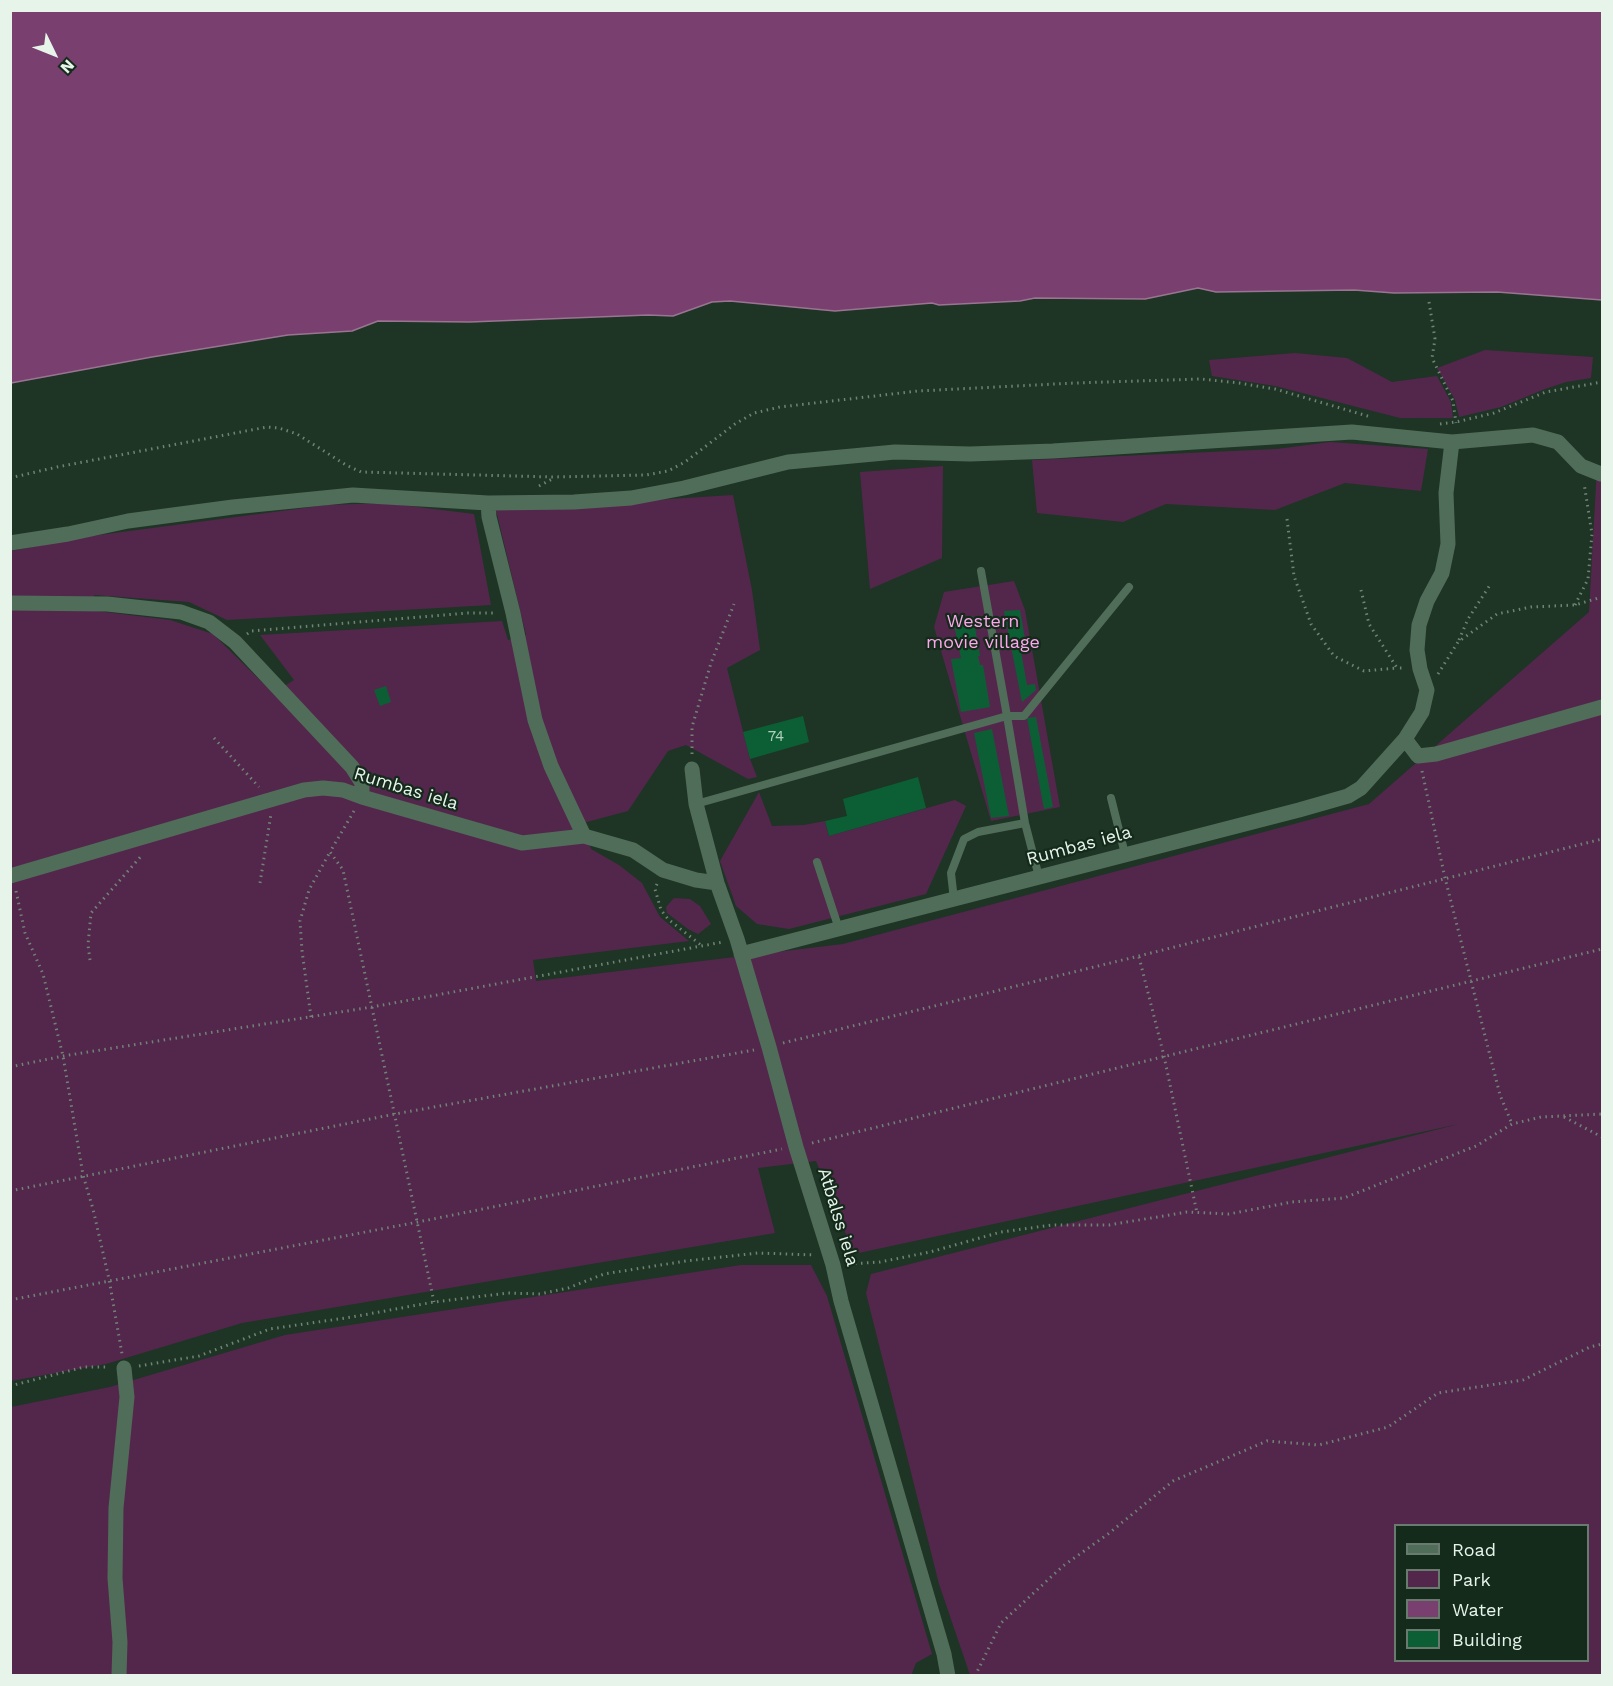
<!DOCTYPE html>
<html>
<head>
<meta charset="utf-8">
<style>
  body { margin:0 }
  #map { position:relative; width:1613px; height:1686px; overflow:hidden; background:#1e3425; font-family:"Work Sans",sans-serif }
  canvas { display:block }
  .frame { position:absolute; inset:0; border:12px solid #e6f4ea; pointer-events:none }
  .legend { position:absolute; left:1394px; top:1524px; width:195px; height:138px; box-sizing:border-box; background:#142a1b; border:2px solid #687b6e; margin:0; padding:8px 10px; list-style:none; font-size:18px; color:#e6f4ea }
  .legend li { display:flex; align-items:center; gap:12px; height:30px }
  .legend b { width:30px; border:2px solid #687b6e }
  .north { position:absolute; left:24px; top:24px; width:60px; height:60px; -webkit-text-stroke:4px #142a1b; paint-order:stroke; rotate:133deg; font-size:16px; font-weight:700; line-height:24px; text-align:center; color:#e6f4ea }
  .north::after { content:''; display:block; margin:auto; width:21px; height:27px; background:#e6f4ea; clip-path:polygon(50% 0,100% 100%,50% 72%,0 100%) }
</style>
</head>
<body>
<div id="map">
<canvas width="1613" height="1686"></canvas>
<div class="frame"></div>
<ul class="legend">
<li><b style="height:8px;background:#506d59"></b>Road</li>
<li><b style="height:16px;background:#53274b"></b>Park</li>
<li><b style="height:16px;background:#793f6e"></b>Water</li>
<li><b style="height:16px;background:#0c5f35"></b>Building</li>
</ul>
<div class="north">N</div>
</div>
<script>
const ctx = document.querySelector('canvas').getContext('2d');
ctx.lineJoin = 'round';
function paint(path, color) {
  ctx.fillStyle = color;
  ctx.fill(path, 'evenodd');
}
function poly(rows) {
  const path = new Path2D();
  for (const r of rows) {
    path.moveTo(r[0], r[1]);
    for (let i = 2; i < r.length; i += 2) path.lineTo(r[i], r[i + 1]);
  }
  return path;
}
function strokePath(path, color, width, dash) {
  ctx.strokeStyle = color;
  ctx.lineWidth = width;
  ctx.lineCap = dash ? 'butt' : 'round';
  ctx.setLineDash(dash || []);
  ctx.stroke(path);
}
function drawText(font, color, halo, rows, align = 'center') {
  ctx.font = font + ' "Work Sans",sans-serif';
  ctx.lineWidth = 4.5;
  ctx.setLineDash([]);
  ctx.textBaseline = 'middle';
  ctx.strokeStyle = halo;
  ctx.fillStyle = color;
  for (const [text, x, y, turn = 0] of rows) {
    ctx.save();
    ctx.translate(x, y);
    ctx.rotate((+turn || 0) * Math.PI / 180);
    ctx.textAlign = isNaN(turn) ? turn : align;
    if (halo) ctx.strokeText(text, 0, 0);
    ctx.fillText(text, 0, 0);
    ctx.restore();
  }
}
paint(poly([
  [1485,350,1593,357,1591,378,1566,382,1545,389,1501,407,1459,417,1455,400,1437,368],
  [1295,353,1347,358,1392,382,1437,376,1451,402,1453,418,1400,418,1275,386,1212,376,1209,360],
  [1330,442,1428,449,1421,491,1345,483,1275,510,1166,504,1123,522,1037,513,1032,460,1277,449],
  [943,466,942,558,870,589,860,472],
  [1602,466,1602,1675,970,1675,939,1584,866,1293,871,1274,1459,1124,854,1254,816,1161,758,1168,775,1233,242,1323,106,1364,11,1381,11,551,84,537,327,505,385,503,474,514,491,605,227,620,189,602,94,595,97,611,170,620,213,634,273,693,294,680,260,635,502,621,508,640,526,635,496,510,733,495,752,590,760,650,727,668,750,759,757,777,748,779,686,745,668,751,628,811,583,823,591,849,619,865,642,883,660,917,689,941,533,960,536,981,843,944,1369,804,1589,612,1597,467],
  [1396,1526,1588,1526,1588,1660,1396,1660],
  [1014,581,1025,610,1060,807,991,821,934,627,944,592],
  [759,792,772,826,804,825,825,821,829,836,955,800,966,806,926,894,789,929,757,924,736,906,720,861],
  [674,898,690,899,700,906,711,924,698,934,688,929,667,913,666,907],
  [741,1265,811,1265,827,1296,932,1654,916,1663,911,1676,11,1676,11,1407,110,1387,285,1335]
]), '#53274b');
const water = poly([
  [11,10,1602,11,1602,300,1497,292,1394,293,1354,290,1216,292,1198,288,1145,299,1035,298,1020,301,939,305,932,303,835,311,730,301,712,302,673,316,648,315,470,322,378,321,352,331,288,335,152,357,11,383,11,10]
]);
paint(water, '#793f6e');
strokePath(water, '#9a7593', 1.5);
paint(poly([
  [1020,610,1025,639,1019,640,1027,685,1035,684,1036,690,1022,702,1004,611],
  [973,616,980,656,978,656,980,665,983,665,990,707,961,712,951,659,961,658,953,620],
  [386,686,391,702,380,706,374,690],
  [803,716,809,742,750,759,743,732],
  [1036,717,1053,807,1044,809,1027,718],
  [992,729,1009,816,991,818,974,733],
  [918,777,926,808,829,836,825,821,847,816,843,799]
]), '#0c5f35');
strokePath(poly([
  [1429,302,1435,339,1432,358,1453,401,1456,423],
  [1440,424,1456,422,1494,413,1546,392,1602,382],
  [10,478,57,467,267,427,279,428,297,434,346,465,361,472,553,477,646,475,668,471,685,462,735,424,754,413,780,407,918,391,1075,383,1201,379,1239,383,1275,389,1371,417],
  [539,486,554,478],
  [1287,519,1294,576,1311,624,1334,656,1364,671,1397,668],
  [1361,590,1369,624,1397,668,1404,668],
  [1575,605,1588,579,1592,534,1584,483],
  [247,634,251,631,468,613,497,613],
  [1459,640,1468,619,1490,585],
  [1438,674,1458,642,1497,614,1531,607,1575,605,1602,597],
  [214,738,259,787],
  [692,754,692,727,711,663,734,604],
  [1422,771,1445,878,1500,1095,1512,1124],
  [354,811,330,852,343,870,434,1302],
  [260,883,271,814],
  [657,884,655,889,661,910,668,919,702,946],
  [16,891,25,933,43,974,63,1056,83,1175,93,1209,109,1279,122,1354],
  [1139,957,1164,1056,1197,1213],
  [90,960,88,945,91,913,143,854],
  [311,1017,302,951,300,921,309,890,330,852],
  [783,1043,1139,956,1602,839],
  [10,1067,63,1056,372,1007,723,942],
  [1564,1117,1602,1137],
  [812,1143,1602,949],
  [10,1191,395,1114,754,1050],
  [849,1264,880,1262,930,1252,1001,1232,1052,1225,1109,1225,1187,1212,1229,1214,1292,1202,1344,1198,1476,1146,1512,1124,1541,1117,1602,1114],
  [10,1300,418,1222,782,1149],
  [139,1366,199,1356,270,1329,352,1317,434,1302,508,1293,540,1294,568,1288,604,1274,686,1261,758,1253,815,1255],
  [10,1386,84,1367,108,1367],
  [975,1676,1001,1623,1063,1566,1108,1534,1173,1481,1267,1441,1319,1445,1388,1427,1438,1393,1523,1380,1590,1347,1602,1344]
]), '#708376', 3, [1.5, 4.5]);
strokePath(poly([
  [981,571,1007,716,1024,716,1129,587],
  [1111,798,1125,854],
  [696,804,1007,716,1025,823,1039,877],
  [817,862,839,929],
  [954,900,951,873,964,839,978,832,1025,823]
]), '#506d59', 8);
strokePath(poly([
  [1601,474,1581,466,1558,442,1533,435,1452,442,1446,493,1448,544,1442,573,1427,601,1419,625,1417,650,1420,669,1427,690,1422,712,1405,739,1418,756,1436,754,1602,707],
  [488,503,489,517,513,613,535,720,551,766,584,836],
  [10,543,68,534,128,521,233,507,353,495,488,503,574,502,631,498,684,488,788,462,895,452,970,454,1053,451,1352,432,1452,442],
  [10,603,107,604,181,612,209,622,235,642,352,767,362,783,362,797],
  [692,769,696,804,717,883,737,939,769,1047,796,1147,833,1265,841,1301,944,1654,948,1676],
  [10,876,304,790,323,788,343,790,362,797,522,843,584,836,633,850,663,870,696,880,717,883],
  [741,954,1299,810,1348,796,1361,788,1405,739],
  [119,1676,120,1642,115,1578,116,1508,127,1397,124,1368]
]), '#506d59', 15);
drawText('15px', '#b0cfbd', null, [
  ["74",776,737]
]);
drawText('18px', '#fea8ec', '#142a1b', [
  ["Western",983,622],
  ["movie village",983,643]
]);
drawText('18px', '#e6f4ea', '#142a1b', [
  ["Rumbas iela",406,789,17],
  ["Rumbas iela",1079,846,-15],
  ["Atbalss iela",838,1217,73]
]);
</script>
</body>
</html>
